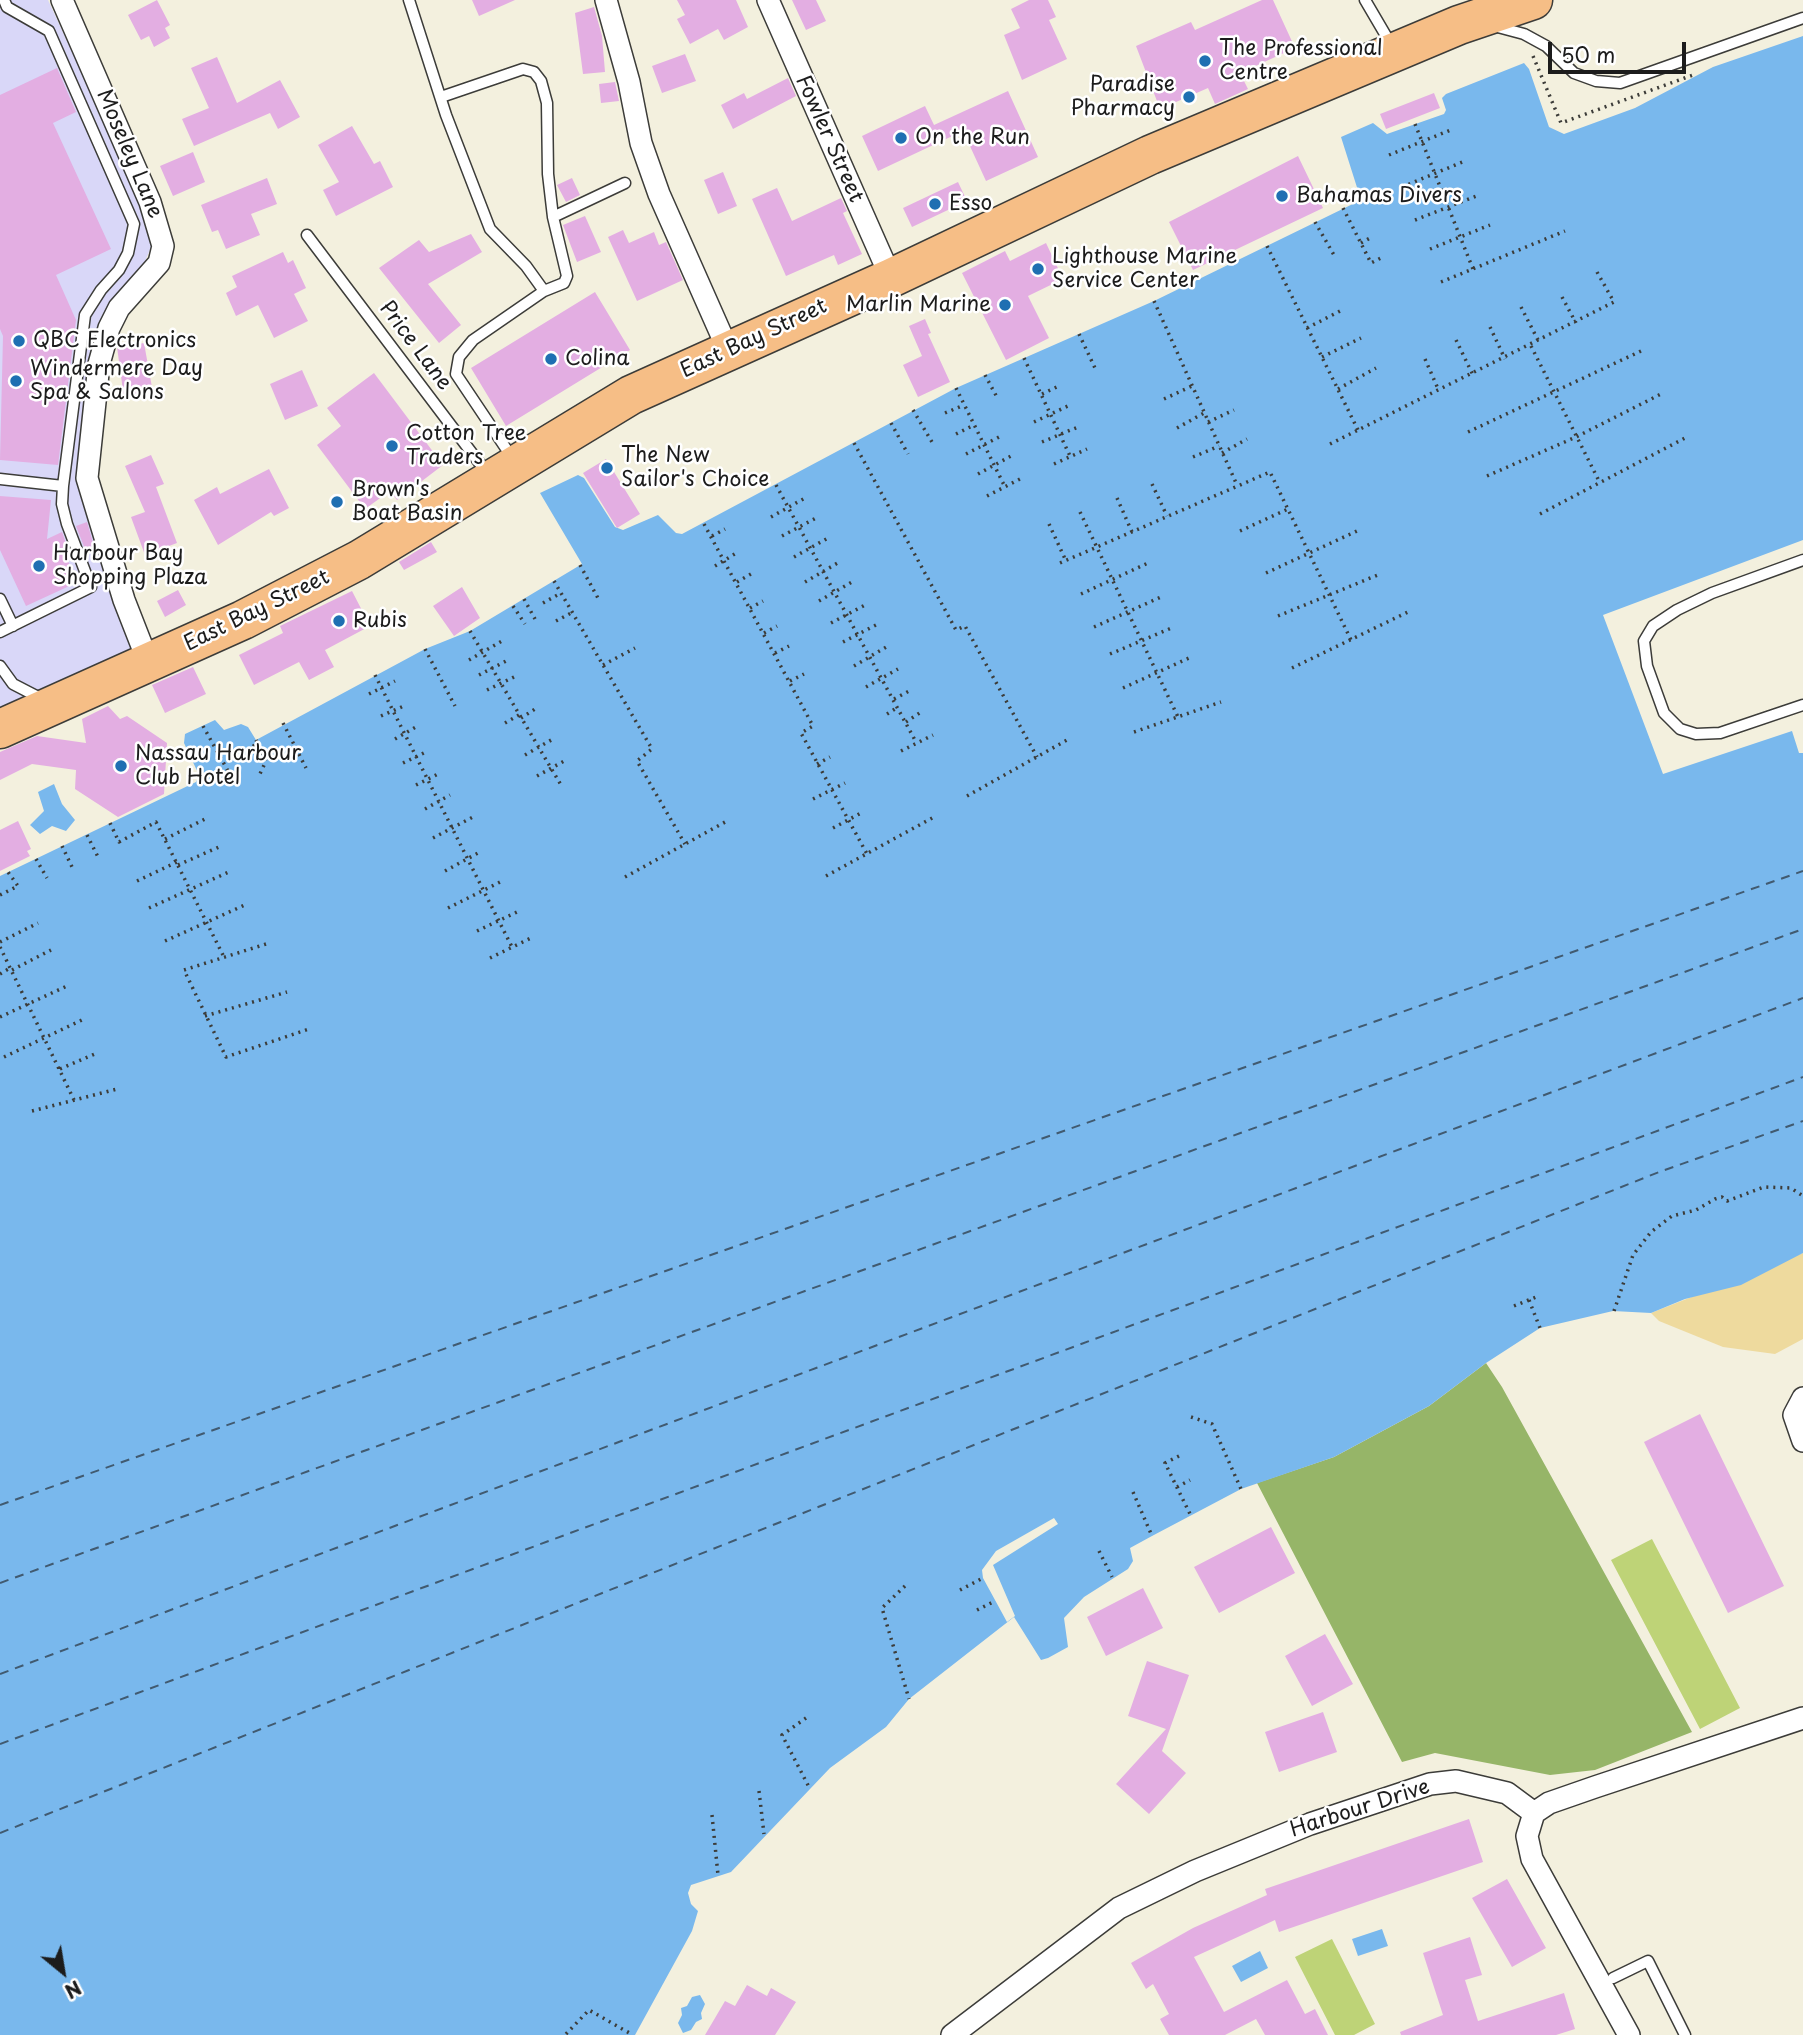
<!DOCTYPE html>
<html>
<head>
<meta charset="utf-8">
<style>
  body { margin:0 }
  #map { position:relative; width:1803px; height:2035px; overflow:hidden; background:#f3f0de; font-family:"Playpen Sans",sans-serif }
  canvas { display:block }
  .north { position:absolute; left:28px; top:1937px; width:70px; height:70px; -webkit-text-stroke:5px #fff; paint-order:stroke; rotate:150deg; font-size:19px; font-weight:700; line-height:28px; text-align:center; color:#1c1c1c }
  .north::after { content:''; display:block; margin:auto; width:24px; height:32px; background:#1c1c1c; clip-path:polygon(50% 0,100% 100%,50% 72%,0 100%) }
  .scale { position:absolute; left:1548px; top:42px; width:138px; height:32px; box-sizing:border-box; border:4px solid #1c1c1c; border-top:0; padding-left:9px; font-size:21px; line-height:24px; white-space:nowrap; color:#1c1c1c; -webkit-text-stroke:5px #fff; paint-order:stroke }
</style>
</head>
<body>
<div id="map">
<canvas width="1803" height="2035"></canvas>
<div class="north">N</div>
<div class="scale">50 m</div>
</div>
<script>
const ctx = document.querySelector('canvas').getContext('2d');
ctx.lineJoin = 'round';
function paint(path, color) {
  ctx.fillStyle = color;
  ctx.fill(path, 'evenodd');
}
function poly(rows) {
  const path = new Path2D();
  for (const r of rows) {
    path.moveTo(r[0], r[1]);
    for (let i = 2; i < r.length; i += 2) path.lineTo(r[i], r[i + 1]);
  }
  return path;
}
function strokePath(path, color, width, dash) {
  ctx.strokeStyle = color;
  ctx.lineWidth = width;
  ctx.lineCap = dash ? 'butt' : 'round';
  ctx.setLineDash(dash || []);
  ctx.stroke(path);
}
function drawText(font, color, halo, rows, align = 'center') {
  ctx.font = font + ' "Playpen Sans",sans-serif';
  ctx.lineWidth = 5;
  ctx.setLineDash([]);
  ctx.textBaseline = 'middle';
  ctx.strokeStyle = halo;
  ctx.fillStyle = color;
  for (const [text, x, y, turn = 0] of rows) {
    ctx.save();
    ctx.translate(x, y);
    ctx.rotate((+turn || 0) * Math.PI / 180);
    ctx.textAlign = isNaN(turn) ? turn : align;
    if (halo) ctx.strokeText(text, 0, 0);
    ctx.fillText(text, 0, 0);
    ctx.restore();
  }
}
paint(poly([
  [0,0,48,0,129,175,153,243,142,268,111,301,97,330,79,481,83,501,135,655,0,717]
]), '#d9d7f8');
paint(poly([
  [1652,1539,1740,1708,1700,1729,1611,1560],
  [1332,1939,1375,2024,1354,2035,1335,2035,1295,1957]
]), '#bed377');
paint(poly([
  [1486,1363,1502,1387,1692,1732,1595,1770,1550,1775,1435,1753,1402,1762,1257,1483,1334,1457,1429,1406]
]), '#96b568');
paint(poly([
  [1803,1253,1803,1339,1775,1354,1723,1347,1659,1321,1651,1313]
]), '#eeda9e');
paint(poly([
  [1803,36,1803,540,1603,615,1663,774,1792,731,1799,753,1803,753,1803,1253,1741,1285,1685,1299,1651,1313,1613,1311,1540,1328,1486,1363,1429,1406,1334,1457,1241,1489,1152,1536,1130,1548,1133,1561,1128,1569,1084,1597,1064,1618,1068,1647,1048,1658,1041,1660,1014,1617,909,1699,886,1727,830,1768,731,1872,691,1885,688,1893,691,1904,698,1911,692,1931,635,2035,0,2035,0,876,196,782,199,775,184,743,185,734,215,720,224,730,241,724,248,727,256,740,425,649,470,631,582,564,540,493,578,475,584,478,615,527,623,530,658,515,676,533,682,534,956,388,1154,301,1361,200,1341,137,1373,123,1387,134,1444,114,1446,110,1442,98,1446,94,1524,63,1529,69,1549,127,1564,134,1635,108,1713,67],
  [54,784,62,804,75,820,66,831,52,826,40,834,30,825,44,811,38,792],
  [1382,1929,1388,1946,1358,1956,1352,1939],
  [1260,1951,1268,1968,1241,1982,1232,1966],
  [700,1995,705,2004,701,2013,702,2019,696,2022,691,2030,683,2033,678,2023,682,2015,681,2008,687,2006,692,1997]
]), '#79b8ed');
paint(poly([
  [1054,1518,1058,1524,993,1565,1015,1616,1007,1622,983,1578,982,1570,996,1551]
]), '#f3f0de');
strokePath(poly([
  [0,1505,1803,871],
  [0,1583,1803,929],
  [0,1674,1803,998],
  [0,1744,1803,1077],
  [0,1833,1659,1172,1803,1121]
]), '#415a70', 2, [9, 7]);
paint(poly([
  [157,0,170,25,165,28,170,38,154,47,149,36,141,40,128,15],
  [472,0,515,0,479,16],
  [677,0,736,0,748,27,724,40,718,29,690,44,677,19,685,15],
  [792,0,816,0,826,21,806,30],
  [1029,0,1048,0,1056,17,1049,20,1067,59,1022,80,1004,35,1020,28,1011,9],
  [1262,0,1273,0,1295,48,1240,73,1248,89,1215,104,1208,88,1160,109,1136,46,1191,22,1195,30],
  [594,7,602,36,605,72,583,74,575,13],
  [685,54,696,81,662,93,652,66],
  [217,57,237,103,280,80,300,117,278,129,270,113,194,146,182,119,209,108,191,68],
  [57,68,76,112,53,123,111,249,56,275,76,320,58,465,0,460,3,336,0,329,0,95],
  [788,78,796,96,733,129,721,105,744,93,747,99],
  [615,82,619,101,601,103,599,84],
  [1008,91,1038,157,986,181,963,131,878,171,862,136,925,106,934,125],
  [1434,93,1440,108,1386,129,1380,114],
  [352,126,374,164,380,161,393,187,336,216,323,190,339,182,318,145],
  [193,152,205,182,173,196,160,166],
  [1298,156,1323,208,1193,270,1169,222],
  [723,172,737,206,718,214,704,180],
  [267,178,277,204,251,214,260,235,226,249,218,230,212,232,201,205],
  [572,178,580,195,566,202,557,185],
  [958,182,967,201,912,227,903,208],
  [777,188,792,221,841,198,847,211,843,213,862,254,838,265,834,255,786,276,752,199],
  [585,216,601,252,577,262,563,225],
  [623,230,629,243,654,232,659,245,666,242,683,280,637,301,608,237],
  [471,234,482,252,428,284,461,325,439,343,379,268,419,240,429,252],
  [1046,243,1063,279,1028,296,1049,338,1006,360,962,273,1005,251,1010,261],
  [283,252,288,263,293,260,306,288,294,294,308,321,274,338,258,305,236,316,226,293,237,287,232,276],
  [595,292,630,350,506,426,471,368],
  [925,319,931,333,928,334,950,382,918,397,903,365,922,356,909,326],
  [144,343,153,393,124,398,117,347],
  [302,370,318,406,285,420,270,384],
  [374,373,443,465,397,500,390,491,365,509,317,445,341,426,327,408],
  [151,455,164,484,156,487,177,543,145,555,131,517,145,512,125,466],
  [606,459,640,514,617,528,583,473],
  [269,469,289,508,274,516,271,512,218,545,194,500,217,487,220,494],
  [0,496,51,500,47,539,62,532,70,555,66,557,78,582,26,606,0,550],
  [87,522,94,546,85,549,76,526],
  [431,542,437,552,404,570,399,562],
  [462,587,480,618,454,636,433,606],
  [178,590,186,605,165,617,157,601],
  [352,591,370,626,325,650,334,667,309,680,299,662,254,685,239,655,283,633,280,626],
  [193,667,206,694,165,713,152,685],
  [108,706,120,719,127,716,167,743,164,794,118,817,75,789,76,770,32,764,0,780,0,752,37,736,86,743,82,719],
  [18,821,31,849,27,851,30,856,0,871,0,830],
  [1700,1414,1784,1586,1728,1613,1644,1442],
  [1271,1527,1295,1573,1219,1613,1194,1567],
  [1143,1588,1163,1628,1106,1656,1087,1617],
  [1325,1634,1353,1684,1312,1706,1285,1656],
  [1147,1661,1189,1675,1162,1751,1186,1773,1149,1814,1116,1784,1166,1729,1128,1716],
  [1323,1712,1337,1752,1279,1772,1265,1732],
  [1469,1819,1483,1862,1279,1932,1275,1920,1194,1957,1224,2012,1287,1980,1305,2014,1315,2009,1328,2035,1265,2035,1256,2019,1225,2035,1169,2035,1160,2019,1169,2014,1153,1984,1146,1989,1131,1963,1193,1928,1267,1895,1265,1889],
  [1507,1879,1546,1948,1512,1967,1472,1898],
  [1470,1937,1482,1975,1465,1980,1478,2021,1564,1993,1575,2029,1556,2035,1401,2035,1400,2032,1443,2015,1423,1953],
  [747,1985,767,1996,771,1988,796,2002,775,2035,705,2035,725,2001,735,2006]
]), '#e3aee2');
const lane = poly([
  [409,0,446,115,490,229,526,266,544,291],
  [1365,0,1392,46],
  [1494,26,1524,34,1546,46,1574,73,1596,81,1620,83,1803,18],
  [441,97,523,69,534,72,541,81,547,103,548,174,553,217,567,276,564,283,544,291,473,340,459,357,456,374,513,459],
  [553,217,625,183],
  [307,235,487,473],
  [0,479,63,486],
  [1803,560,1712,593,1677,610,1653,626,1644,641,1647,666,1664,713,1680,729,1696,734,1720,733,1803,705],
  [0,599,13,626],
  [0,632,91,587,67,524,62,504,63,486,85,315,101,290,119,270,128,253,134,224,49,31,7,7,4,0],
  [0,666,13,684,42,699],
  [1613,1978,1648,1961,1685,2035]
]);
const street = poly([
  [62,0,150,202,163,246,159,263,119,308,109,328,99,364,87,478,124,600,149,664],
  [606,0,629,82,641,143,659,194,729,352],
  [768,0,891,278],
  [1803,1398,1794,1415,1803,1441],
  [1534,1813,1549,1803,1595,1787,1803,1718],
  [1534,1813,1527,1836,1532,1859,1629,2035],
  [952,2035,1119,1908,1195,1871,1310,1824,1430,1784,1456,1781,1507,1793,1534,1813]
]);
const highway = poly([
  [0,729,243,620,359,560,631,395,891,278,1150,155,1459,25,1533,0]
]);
strokePath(lane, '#3c3c39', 13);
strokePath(street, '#3c3c39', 24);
strokePath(highway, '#3c3c39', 41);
strokePath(poly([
  [1533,56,1561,123,1693,75],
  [1415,124,1473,269],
  [1389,155,1453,129],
  [1402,187,1465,161],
  [1343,208,1371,263,1383,257],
  [1415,220,1479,195],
  [1315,222,1334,255],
  [1361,243,1370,238],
  [1267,246,1358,430],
  [1430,249,1490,225],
  [1441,282,1565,231],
  [1562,297,1576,323],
  [1154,301,1237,485],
  [1521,307,1539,342],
  [1490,327,1505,359],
  [1307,328,1344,309],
  [1079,334,1095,368],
  [1456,340,1473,375],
  [1531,346,1600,483],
  [1322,357,1361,338],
  [1024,358,1070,456],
  [1425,359,1439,391],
  [985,375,998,399],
  [956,388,1005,487],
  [1338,389,1376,368],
  [1042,394,1059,386],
  [1164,399,1192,386],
  [913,410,932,442],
  [945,413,964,405],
  [1034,422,1070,405],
  [1208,422,1234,410],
  [891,423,908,454],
  [1177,428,1204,413],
  [1468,432,1641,351],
  [956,434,974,425],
  [1042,442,1078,427],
  [854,443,956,630,965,626,1037,757],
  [1330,444,1614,302,1597,272],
  [1222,453,1247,439],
  [966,454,1001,436],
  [1193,457,1219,446],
  [1054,464,1087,449],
  [978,474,1011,456],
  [1487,476,1576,437,1663,393],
  [1152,484,1167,516],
  [776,485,916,742],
  [987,496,1020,479],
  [1117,498,1132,532],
  [1080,512,1178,717],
  [1540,514,1685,438],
  [771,517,805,498],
  [704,524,813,726,801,733,867,854],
  [1049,524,1066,561],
  [1240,531,1288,509],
  [712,536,725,529],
  [782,536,816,518],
  [794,557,828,538],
  [1060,563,1270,472,1351,640],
  [580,565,599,600],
  [715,566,738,552],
  [1266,573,1357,531],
  [554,581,652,749,637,761,685,844],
  [737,582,751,574],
  [805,582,841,561],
  [1081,594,1148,563],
  [524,599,535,619],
  [819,601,852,582],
  [543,603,561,593],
  [513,606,525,624],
  [750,608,763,601],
  [1278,616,1380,574],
  [556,621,573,612],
  [831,623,865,605],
  [1094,627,1161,597],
  [470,631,561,785],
  [764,633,777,626],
  [843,642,876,625],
  [425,649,455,706],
  [775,653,789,646],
  [1110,654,1174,627],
  [469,660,502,641],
  [603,665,635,648],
  [854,666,888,646],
  [1292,668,1410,611],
  [375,675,512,947],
  [479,675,508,660],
  [790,681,804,674],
  [866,687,898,669],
  [1123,688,1189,658],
  [487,690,516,676],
  [369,694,395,681],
  [894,699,911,690],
  [887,714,898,707],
  [381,716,406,705],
  [521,718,535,709],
  [906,722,921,712],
  [283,723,306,768],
  [505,723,519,715],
  [203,726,228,771],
  [1134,732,1221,702],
  [395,739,416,727],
  [256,740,266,761,258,778],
  [901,751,933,735],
  [242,755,257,743],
  [525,755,553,739],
  [403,763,428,751],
  [817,764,830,757],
  [537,776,566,760],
  [416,785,440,773],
  [967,796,1067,740],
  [813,799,845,783],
  [425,809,450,795],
  [110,823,119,842,156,822,224,957],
  [833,828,861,813],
  [87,835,98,857],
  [433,838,473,817],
  [165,839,205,819],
  [62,846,73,869],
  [36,859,47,878],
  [178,865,219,847],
  [445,871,478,853],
  [826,876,934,817],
  [625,877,727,821],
  [137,881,177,862],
  [0,895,18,886,8,872],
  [149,908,231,871],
  [448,908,500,882],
  [477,931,517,912],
  [165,941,247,904],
  [0,942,38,923],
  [266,944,184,970,226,1057,309,1029],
  [0,947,75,1102],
  [490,958,533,937],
  [12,970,51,950],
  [0,974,10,968],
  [205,1016,287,992],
  [0,1017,67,986],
  [4,1057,84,1019],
  [60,1069,97,1053],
  [32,1111,117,1089],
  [1529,1300,1540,1328],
  [1514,1306,1536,1297],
  [1614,1311,1633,1255,1651,1232,1672,1216,1696,1210,1715,1199,1722,1197,1727,1201,1764,1187,1791,1188,1803,1196],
  [1191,1417,1212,1424,1241,1489],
  [1179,1456,1165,1463,1191,1516],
  [1177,1487,1190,1480],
  [1133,1492,1152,1536],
  [1099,1551,1112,1577],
  [905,1586,882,1608,909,1699],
  [960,1590,983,1578],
  [977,1610,995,1601],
  [806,1718,782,1735,809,1787],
  [759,1791,764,1834],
  [712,1815,718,1875],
  [566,2034,589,2010,633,2035]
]), '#3c3c39', 3.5, [2, 5]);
strokePath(lane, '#fff', 10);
strokePath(street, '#fff', 21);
strokePath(highway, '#f6be86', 38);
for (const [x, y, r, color] of [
  [1205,61,7,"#1f6fb2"],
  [1189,97,7,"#1f6fb2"],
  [901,138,7,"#1f6fb2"],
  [1282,196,7,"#1f6fb2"],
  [935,204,7,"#1f6fb2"],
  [1038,269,7,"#1f6fb2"],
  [1005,305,7,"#1f6fb2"],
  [19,341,7,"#1f6fb2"],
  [551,359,7,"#1f6fb2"],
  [16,381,7,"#1f6fb2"],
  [392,446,7,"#1f6fb2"],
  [607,468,7,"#1f6fb2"],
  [337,502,7,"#1f6fb2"],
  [39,566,7,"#1f6fb2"],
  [339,621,7,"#1f6fb2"],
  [121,766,7,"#1f6fb2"]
]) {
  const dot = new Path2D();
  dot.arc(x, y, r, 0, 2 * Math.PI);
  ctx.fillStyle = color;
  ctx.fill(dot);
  strokePath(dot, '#fff', 2.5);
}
drawText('21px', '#1c1c1c', '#fff', [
  ["The Professional",1219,49],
  ["Centre",1219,73],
  ["Paradise",1175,85,"right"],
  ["Pharmacy",1175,109,"right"],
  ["On the Run",915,138],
  ["Bahamas Divers",1296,196],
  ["Esso",949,204],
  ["Lighthouse Marine",1052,257],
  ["Service Center",1052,281],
  ["Marlin Marine",991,305,"right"],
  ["QBC Electronics",33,341],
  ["Colina",565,359],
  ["Windermere Day",30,369],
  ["Spa & Salons",30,393],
  ["Cotton Tree",406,434],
  ["Traders",406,458],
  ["The New",621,456],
  ["Sailor's Choice",621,480],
  ["Brown's",351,490],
  ["Boat Basin",351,514],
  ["Harbour Bay",53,554],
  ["Shopping Plaza",53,578],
  ["Rubis",353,621],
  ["Nassau Harbour",135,754],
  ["Club Hotel",135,778]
], 'left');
drawText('21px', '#1c1c1c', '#fff', [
  ["Fowler Street",829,139,66],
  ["Moseley Lane",129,154,67],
  ["East Bay Street",754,339,-25],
  ["Price Lane",415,346,53],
  ["East Bay Street",257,611,-26],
  ["Harbour Drive",1360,1809,-18]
]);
</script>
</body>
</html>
